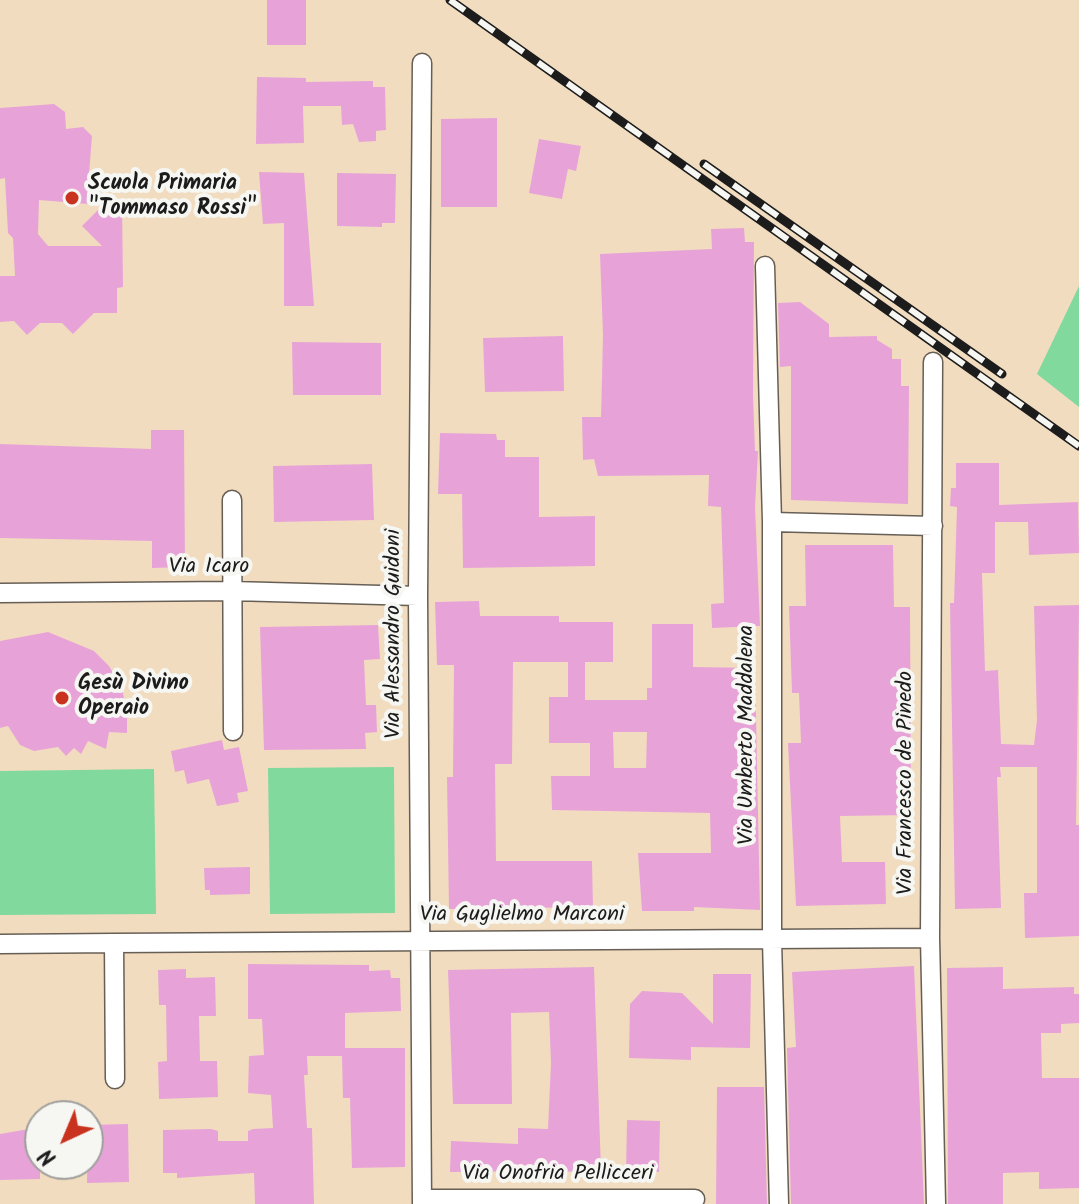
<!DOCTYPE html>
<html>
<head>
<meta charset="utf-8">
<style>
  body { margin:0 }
  #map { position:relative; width:1079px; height:1204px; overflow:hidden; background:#f2dcbf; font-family:Kalam,sans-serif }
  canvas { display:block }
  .north { position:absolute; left:24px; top:1100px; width:80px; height:80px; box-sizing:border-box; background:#f6f6f2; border:2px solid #9f9f9c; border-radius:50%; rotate:224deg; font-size:22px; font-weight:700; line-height:32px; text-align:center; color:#1c1c1c }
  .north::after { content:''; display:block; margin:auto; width:28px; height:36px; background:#c8321e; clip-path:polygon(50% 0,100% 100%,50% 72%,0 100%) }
</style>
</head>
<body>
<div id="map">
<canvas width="1079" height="1204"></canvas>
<div class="north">N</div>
</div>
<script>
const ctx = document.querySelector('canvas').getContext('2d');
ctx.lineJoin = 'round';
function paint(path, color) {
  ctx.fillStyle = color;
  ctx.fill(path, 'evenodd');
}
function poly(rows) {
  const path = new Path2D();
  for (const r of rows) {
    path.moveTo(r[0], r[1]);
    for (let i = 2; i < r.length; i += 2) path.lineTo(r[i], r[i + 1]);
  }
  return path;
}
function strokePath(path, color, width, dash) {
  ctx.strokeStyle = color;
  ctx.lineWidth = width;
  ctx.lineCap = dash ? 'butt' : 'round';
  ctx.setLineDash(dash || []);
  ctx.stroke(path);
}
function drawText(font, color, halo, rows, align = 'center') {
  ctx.font = font + ' Kalam,sans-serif';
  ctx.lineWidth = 8;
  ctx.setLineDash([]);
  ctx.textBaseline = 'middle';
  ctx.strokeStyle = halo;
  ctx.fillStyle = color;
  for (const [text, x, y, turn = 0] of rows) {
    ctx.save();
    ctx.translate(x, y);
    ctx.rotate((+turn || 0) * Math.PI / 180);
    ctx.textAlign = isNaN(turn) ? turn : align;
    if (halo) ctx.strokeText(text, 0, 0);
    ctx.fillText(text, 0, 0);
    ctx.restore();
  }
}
paint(poly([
  [1079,286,1079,407,1037,374],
  [394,767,395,913,270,914,268,768],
  [154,769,156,914,0,915,0,771]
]), '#81d99e');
paint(poly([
  [267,0,306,0,306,45,267,45],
  [257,77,306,78,306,82,373,81,373,87,385,87,386,130,376,131,376,141,359,142,353,124,342,125,341,106,303,106,304,143,256,144],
  [54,104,65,112,66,129,83,127,92,136,88,187,98,186,101,205,39,200,38,234,48,246,102,246,82,226,108,200,122,200,123,287,117,288,117,313,94,313,73,334,62,323,40,323,27,335,14,321,0,322,0,276,15,276,13,238,8,233,5,178,0,179,0,108],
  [497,118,497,207,441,207,441,119],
  [539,139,581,146,576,171,568,169,562,199,529,193],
  [259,172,304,173,314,306,284,306,284,223,263,224],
  [337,173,396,174,395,223,382,223,382,227,337,226],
  [744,228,745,242,754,242,753,395,755,451,758,451,755,507,760,626,712,628,711,604,724,603,721,507,708,506,709,475,598,476,594,459,583,460,582,417,601,417,603,335,600,254,712,249,711,229],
  [800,302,829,324,829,337,877,336,877,340,892,349,892,359,901,359,901,386,909,386,908,504,791,500,791,366,780,367,778,303],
  [563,336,564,391,485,392,483,338],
  [292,342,381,343,381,395,293,395],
  [151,430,184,430,185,567,152,568,152,541,0,538,0,444,151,449],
  [440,433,496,434,497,440,505,440,505,457,539,457,539,517,595,516,595,566,463,568,462,494,438,494],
  [956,463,999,463,999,505,1078,502,1079,553,1029,555,1028,522,995,522,995,573,982,573,985,671,998,670,1001,744,1034,745,1037,720,1034,606,1079,605,1076,825,1079,825,1079,936,1025,938,1024,893,1037,893,1037,767,1000,767,1001,777,997,777,1001,908,955,909,950,603,954,603,957,507,950,506,951,488,956,488],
  [372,464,374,520,274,522,273,466],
  [805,545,893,545,894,607,910,607,911,815,840,816,842,862,885,862,886,904,796,906,788,743,801,743,799,693,792,693,789,606,806,606],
  [479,601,480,616,559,616,559,622,613,622,613,662,585,662,585,700,647,700,647,688,652,688,652,624,693,624,693,667,755,668,760,910,694,907,694,911,642,911,638,853,711,853,710,813,552,810,551,776,590,776,590,743,549,743,549,697,568,697,568,662,513,662,512,764,495,764,496,861,592,861,593,907,449,909,447,777,453,777,454,665,437,665,435,602],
  [613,732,647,732,646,768,614,768],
  [378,625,380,659,364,660,366,705,376,705,377,732,365,733,366,749,264,750,260,627],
  [48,632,94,651,109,666,121,686,127,710,127,733,109,732,106,749,88,741,81,754,74,748,66,756,58,747,34,751,20,745,8,726,0,728,0,641],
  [222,740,224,750,239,747,248,791,237,793,239,802,217,806,209,779,187,784,184,770,175,772,171,751],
  [250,867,250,894,210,895,210,890,205,890,204,868],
  [248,964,369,965,369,971,390,970,391,978,400,978,401,1011,345,1013,345,1048,405,1048,405,1167,352,1168,350,1098,343,1098,342,1056,307,1056,308,1075,304,1075,307,1128,312,1128,314,1204,255,1204,254,1173,177,1178,177,1173,163,1173,163,1130,211,1129,218,1131,218,1141,248,1141,248,1131,253,1129,273,1128,271,1095,248,1093,249,1056,264,1055,262,1019,248,1019],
  [914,966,924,1204,791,1204,787,1048,796,1047,792,972],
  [594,967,601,1170,562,1172,557,1183,543,1171,450,1172,451,1141,518,1144,518,1128,548,1129,551,1063,549,1012,511,1013,512,1104,453,1104,448,970],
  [1003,967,1003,989,1074,987,1074,994,1079,994,1079,1023,1061,1024,1061,1033,1041,1033,1042,1078,1079,1078,1079,1188,1039,1189,1039,1172,1003,1173,1003,1204,948,1204,947,968],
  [186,969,186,978,215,977,216,1016,199,1016,200,1061,217,1061,218,1097,159,1099,158,1062,167,1061,166,1005,159,1005,158,970],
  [713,974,751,974,750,1048,691,1047,691,1060,629,1058,630,1004,642,991,682,993,713,1024],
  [717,1087,764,1087,767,1204,716,1204],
  [627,1120,660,1121,659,1172,626,1171],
  [128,1124,129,1182,87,1183,88,1125],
  [23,1130,40,1130,40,1179,0,1180,0,1134]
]), '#e7a3d8');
const street = poly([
  [765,266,772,522,772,940,779,1204],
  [933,362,930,938,936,1204],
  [232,500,233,731],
  [772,522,933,526],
  [0,593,232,591,418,596],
  [114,943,930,938],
  [0,944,114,943,115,1079],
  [422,1199,695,1199],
  [422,1204,418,596,422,63]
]);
strokePath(street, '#675f55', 21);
strokePath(street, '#fff', 18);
const rail = poly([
  [450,0,1079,446],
  [704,164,1002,374]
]);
strokePath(rail, '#1c1c1c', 9);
strokePath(rail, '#f6f6f2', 6, [18]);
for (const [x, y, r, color] of [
  [72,198,8,"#c8321e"],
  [62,698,8,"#c8321e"]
]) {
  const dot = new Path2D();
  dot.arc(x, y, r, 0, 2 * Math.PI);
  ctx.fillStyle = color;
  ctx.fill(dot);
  strokePath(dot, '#f6f6f2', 3);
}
drawText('bold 22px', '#1c1c1c', '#f6f6f2', [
  ["Scuola Primaria",88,185],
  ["\"Tommaso Rossi\"",88,210],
  ["Gesù Divino",78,685],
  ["Operaio",78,710]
], 'left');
drawText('22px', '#1c1c1c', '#f6f6f2', [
  ["Via Icaro",209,568],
  ["Via Alessandro Guidoni",395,634,-90],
  ["Via Umberto Maddalena",748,735,-90],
  ["Via Francesco de Pinedo",907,783,-90],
  ["Via Guglielmo Marconi",522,916],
  ["Via Onofria Pellicceri",558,1175]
]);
</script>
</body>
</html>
